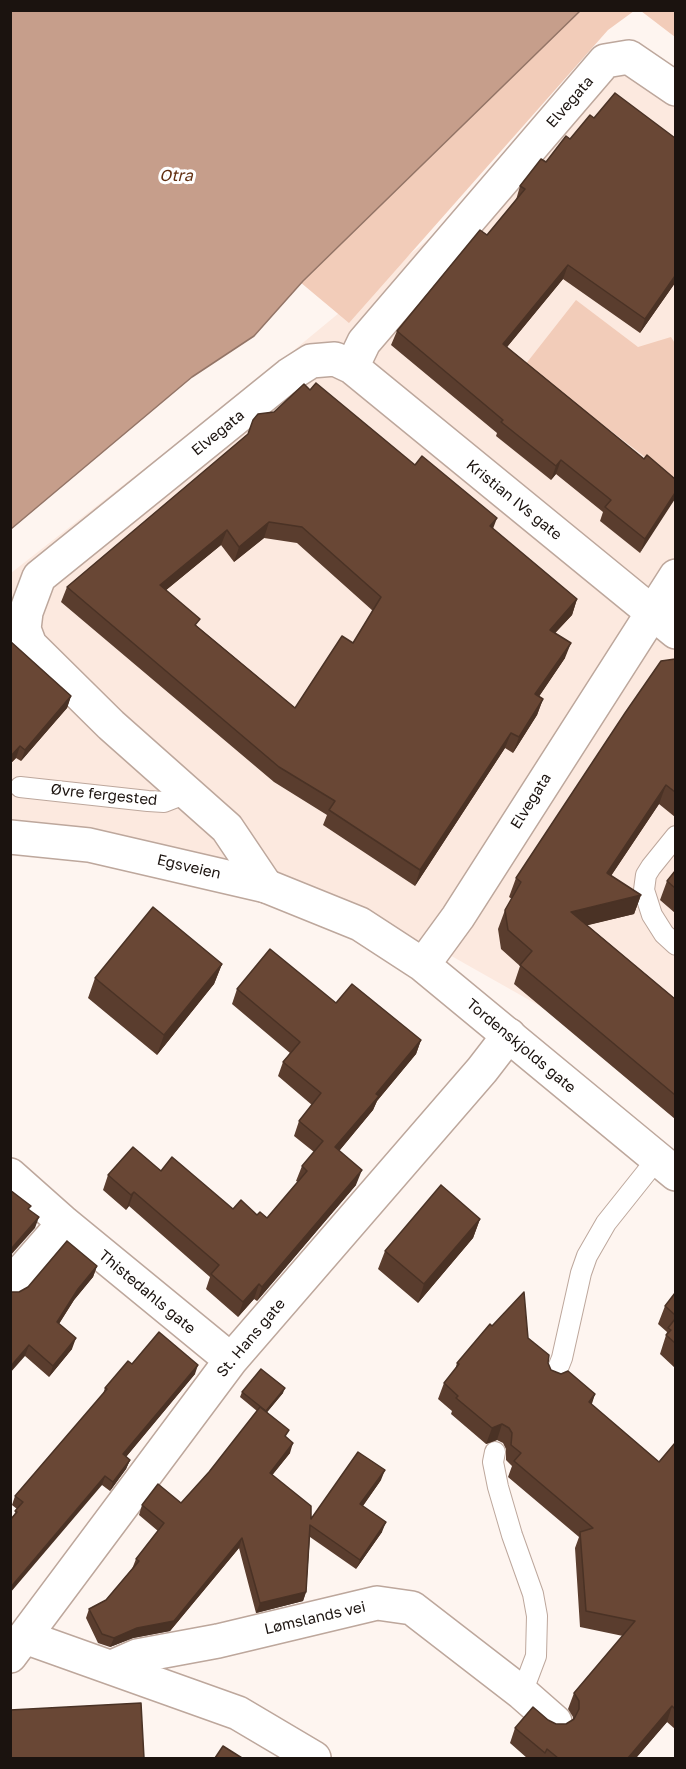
<!DOCTYPE html>
<html>
<head>
<meta charset="utf-8">
<style>
  body { margin:0 }
  #map { position:relative; width:686px; height:1769px; overflow:hidden; background:#fef5f0; font-family:"Golos Text",sans-serif }
  canvas { display:block }
  .frame { position:absolute; inset:0; border:12px solid #1b130f; pointer-events:none }
</style>
</head>
<body>
<div id="map">
<canvas width="686" height="1769"></canvas>
<div class="frame"></div>
</div>
<script>
const ctx = document.querySelector('canvas').getContext('2d');
ctx.lineJoin = 'round';
function paint(path, color) {
  ctx.fillStyle = color;
  ctx.fill(path, 'evenodd');
}
function poly(rows) {
  const path = new Path2D();
  for (const r of rows) {
    path.moveTo(r[0], r[1]);
    for (let i = 2; i < r.length; i += 2) path.lineTo(r[i], r[i + 1]);
  }
  return path;
}
function strokePath(path, color, width, dash) {
  ctx.strokeStyle = color;
  ctx.lineWidth = width;
  ctx.lineCap = dash ? 'butt' : 'round';
  ctx.setLineDash(dash || []);
  ctx.stroke(path);
}
function drawText(font, color, halo, rows, align = 'center') {
  ctx.font = font + ' "Golos Text",sans-serif';
  ctx.lineWidth = 6;
  ctx.setLineDash([]);
  ctx.textBaseline = 'middle';
  ctx.strokeStyle = halo;
  ctx.fillStyle = color;
  for (const [text, x, y, turn = 0] of rows) {
    ctx.save();
    ctx.translate(x, y);
    ctx.rotate((+turn || 0) * Math.PI / 180);
    ctx.textAlign = isNaN(turn) ? turn : align;
    if (halo) ctx.strokeText(text, 0, 0);
    ctx.fillText(text, 0, 0);
    ctx.restore();
  }
}
paint(poly([
  [601,49,675,105,675,1061,614,1048,432,945,226,876,11,832,11,573,270,370,431,237]
]), '#fce9df');
paint(poly([
  [576,11,634,11,608,30,349,323,300,282],
  [641,11,675,11,675,37],
  [576,300,638,347,671,337,676,345,675,480,525,365]
]), '#f2ccb9');
const water = poly([
  [11,10,580,10,580,11,303,281,254,336,192,377,11,529,11,10]
]);
paint(water, '#c69e8b');
strokePath(water, '#937466', 1.5);
const lane = poly([
  [20,787,148,801,164,802,187,793],
  [676,836,651,867,646,875,644,890,652,915,664,934,676,945],
  [554,1378,562,1358,581,1273,587,1256,606,1223,657,1159],
  [495,1452,493,1462,498,1487,512,1535,533,1594,537,1616,536,1656,522,1693]
]);
const street = poly([
  [352,367,364,342,605,61,629,57,676,89],
  [266,886,227,828,111,725,30,645,24,629,26,612,39,577,289,375,311,361,335,359,352,367,676,632],
  [10,1175,64,1223,231,1360],
  [10,1285,64,1223],
  [25,1637,238,1713,314,1758],
  [10,1656,231,1360,482,1070,509,1035],
  [112,1667,137,1656,218,1641,377,1603,412,1608,522,1693,555,1722]
]);
const secondary = poly([
  [10,837,89,845,266,886,360,924,423,965,676,1174],
  [423,965,458,917,676,576]
]);
strokePath(lane, '#bda79c', 22);
strokePath(street, '#bda79c', 36);
strokePath(secondary, '#bda79c', 36);
strokePath(lane, '#fff', 20);
strokePath(street, '#fff', 33);
strokePath(secondary, '#fff', 33);
paint(poly([
  [520,186,675,283,640,333,563,279,507,347,644,459,675,479,640,553,600,521,603,512,556,474,551,480,496,436,497,433,391,345,397,331,487,235,516,200],
  [310,390,493,529,577,599,572,615,555,633,565,658,539,696,543,699,537,715,513,753,505,748,415,886,323,825,327,815,274,782,61,602,67,587,274,412],
  [264,538,297,543,373,611,353,643,295,708,197,626,166,590,221,545,234,562],
  [10,641,71,696,67,708,21,761,16,758,10,764],
  [675,659,675,817,659,804,611,876,641,895,634,914,587,925,675,999,675,1119,514,984,520,966,501,949,498,929,505,910,512,899,509,897,516,878],
  [675,871,675,913,660,900,667,881],
  [222,964,214,984,157,1055,88,998,95,978],
  [237,989,336,1003,421,1040,416,1054,377,1101,373,1110,339,1151,356,1185,257,1301,254,1299,238,1317,206,1289,210,1277,129,1206,126,1210,103,1190,108,1175,161,1171,233,1209,257,1215,267,1218,298,1182,296,1181,302,1166,314,1152,294,1136,299,1121,312,1105,278,1076,283,1062,290,1053,232,1004],
  [480,1219,473,1238,418,1303,378,1269,385,1251],
  [97,1266,93,1277,74,1300,59,1324,72,1349,49,1377,25,1356,19,1292],
  [675,1293,675,1368,660,1354,667,1332,658,1324,665,1306],
  [492,1326,528,1338,548,1363,551,1370,595,1394,591,1404,659,1462,675,1443,675,1729,667,1722,636,1758,527,1758,510,1743,515,1728,548,1720,556,1724,566,1724,573,1720,573,1717,568,1709,574,1693,623,1636,580,1627,575,1548,579,1537,508,1477,512,1466,506,1460,506,1449,503,1443,497,1440,486,1444,451,1414,452,1411,438,1399,444,1383,455,1370,457,1363],
  [132,1364,195,1374,126,1457,130,1460,126,1469,110,1491,102,1485,13,1517,17,1509,12,1505,15,1496,103,1394,105,1388],
  [242,1392,283,1393,267,1412,286,1437,290,1453,272,1475,311,1519,381,1480,363,1506,382,1532,356,1569,310,1537,306,1592,303,1601,256,1613,239,1548,170,1631,133,1638,110,1647,98,1643,86,1618,89,1609,106,1600,132,1569,136,1559,158,1531,139,1515,142,1505,181,1503,209,1472,257,1411,240,1397]
]), '#5a3d2e');
paint(poly([
  [568,265,563,279,498,358,503,344],
  [675,276,675,283,640,333,645,319],
  [561,460,556,474,551,480,556,466],
  [675,493,675,499,640,553,645,539],
  [497,518,491,534,490,526],
  [269,522,264,538,234,562,239,547],
  [227,530,221,545,154,600,160,585],
  [577,599,572,615,544,645,550,630],
  [571,643,565,658,530,710,535,694],
  [71,696,67,708,21,761,25,750],
  [543,699,537,715,513,753,519,737],
  [511,733,505,748,415,886,420,870],
  [20,746,16,758,10,764,10,757],
  [666,785,659,804,600,892,607,873],
  [641,895,634,914,564,931,571,912],
  [222,964,214,984,157,1055,164,1035],
  [421,1040,416,1054,377,1101,373,1110,330,1162,335,1147,376,1094],
  [362,1170,356,1185,257,1301,262,1287],
  [134,1192,129,1206,126,1210,131,1195],
  [39,1217,35,1228,10,1256,10,1250],
  [480,1219,473,1238,418,1303,424,1284],
  [97,1266,93,1277,74,1300,53,1333,57,1322,78,1289],
  [259,1284,254,1299,238,1317,243,1302],
  [76,1338,72,1349,49,1377,53,1366],
  [29,1345,25,1356,10,1373,10,1367],
  [198,1365,195,1374,120,1464,123,1454],
  [285,1388,283,1393,264,1416,266,1411],
  [595,1394,590,1410,589,1402],
  [502,1424,497,1440,486,1444,492,1428],
  [293,1443,290,1453,266,1483,270,1473],
  [130,1460,126,1469,110,1491,113,1482],
  [385,1470,381,1480,357,1514,360,1504],
  [105,1476,102,1485,10,1593,10,1588],
  [386,1522,382,1532,356,1569,360,1560],
  [242,1538,239,1548,170,1631,133,1638,110,1647,114,1638],
  [306,1592,303,1601,256,1613,260,1603],
  [672,1706,667,1722,636,1758,628,1758]
]), '#4a3225');
const building = poly([
  [615,93,675,138,675,276,645,319,568,265,503,344,644,459,647,455,675,479,675,493,645,539,605,507,611,500,561,460,556,466,501,422,503,420,397,331,480,230,487,235,525,189,520,186,541,159,546,162,566,136,570,139,590,115,594,118,615,93],
  [316,383,415,465,422,456,497,518,490,526,577,599,550,630,571,643,535,694,543,699,519,737,511,733,420,870,329,810,335,801,279,767,67,587,248,434,253,420,258,414,274,412,304,384,310,390,316,383],
  [269,522,302,527,381,597,353,643,342,636,295,708,195,625,200,619,160,585,227,530,239,547,269,522],
  [10,641,71,696,25,750,20,746,10,757,10,641],
  [675,659,675,792,666,785,607,873,641,895,571,912,675,999,675,1095,520,965,532,951,508,930,505,910,521,882,516,878,625,713,661,661,675,659],
  [675,871,675,888,667,881,675,871],
  [153,907,222,964,164,1035,95,978,153,907],
  [270,949,336,1003,352,984,421,1040,376,1094,379,1096,335,1147,362,1170,262,1287,259,1284,243,1302,211,1274,219,1265,134,1192,131,1195,108,1175,133,1147,161,1171,172,1157,233,1209,241,1200,257,1215,260,1212,267,1218,307,1171,302,1166,323,1141,299,1121,321,1093,283,1062,300,1042,237,989,270,949],
  [441,1185,480,1219,424,1284,385,1251,441,1185],
  [10,1190,31,1206,28,1209,39,1217,10,1250,10,1190],
  [67,1241,97,1266,78,1289,57,1322,76,1338,53,1366,29,1345,10,1367,10,1292,19,1292,28,1287,67,1241],
  [524,1292,528,1338,549,1355,548,1363,551,1370,561,1374,568,1371,595,1394,589,1402,659,1462,675,1443,675,1709,672,1706,628,1758,558,1758,547,1749,545,1753,515,1728,533,1707,548,1720,556,1724,566,1724,574,1719,579,1709,579,1701,574,1693,635,1621,586,1611,580,1532,593,1528,514,1461,521,1453,511,1445,512,1433,509,1428,502,1424,492,1428,456,1398,458,1396,444,1383,459,1364,457,1363,490,1324,492,1326,524,1292],
  [675,1293,675,1315,665,1306,675,1293],
  [675,1319,675,1343,666,1335,671,1330,668,1328,675,1319],
  [159,1332,198,1365,123,1454,130,1460,113,1482,105,1476,10,1588,10,1520,17,1512,15,1511,23,1502,15,1496,107,1389,105,1388,128,1361,132,1364,159,1332],
  [261,1369,285,1388,266,1411,242,1392,261,1369],
  [260,1407,289,1430,285,1436,293,1443,270,1473,311,1506,311,1519,358,1452,385,1470,360,1504,386,1522,360,1560,310,1525,306,1592,260,1603,242,1538,174,1621,137,1628,114,1638,102,1634,89,1609,106,1600,139,1561,136,1559,164,1523,142,1505,158,1484,181,1503,209,1472,260,1407],
  [141,1703,144,1758,10,1758,10,1710,141,1703],
  [223,1746,242,1758,215,1758,223,1746]
]);
paint(building, '#694735');
strokePath(building, '#4a3225', 1.5);
drawText('15px', '#1b130f', '#fff', [
  ["Elvegata",570,102,-49],
  ["Elvegata",218,433,-39],
  ["Kristian IVs gate",514,500,39],
  ["Øvre fergested",104,795,6],
  ["Elvegata",531,801,-58],
  ["Egsveien",189,867,13],
  ["Tordenskjolds gate",521,1046,40],
  ["Thistedahls gate",147,1292,40],
  ["St. Hans gate",251,1338,-50],
  ["Lømslands vei",315,1618,-13]
]);
drawText('italic 16px', '#622f10', '#fff', [
  ["Otra",176,176]
]);
</script>
</body>
</html>
